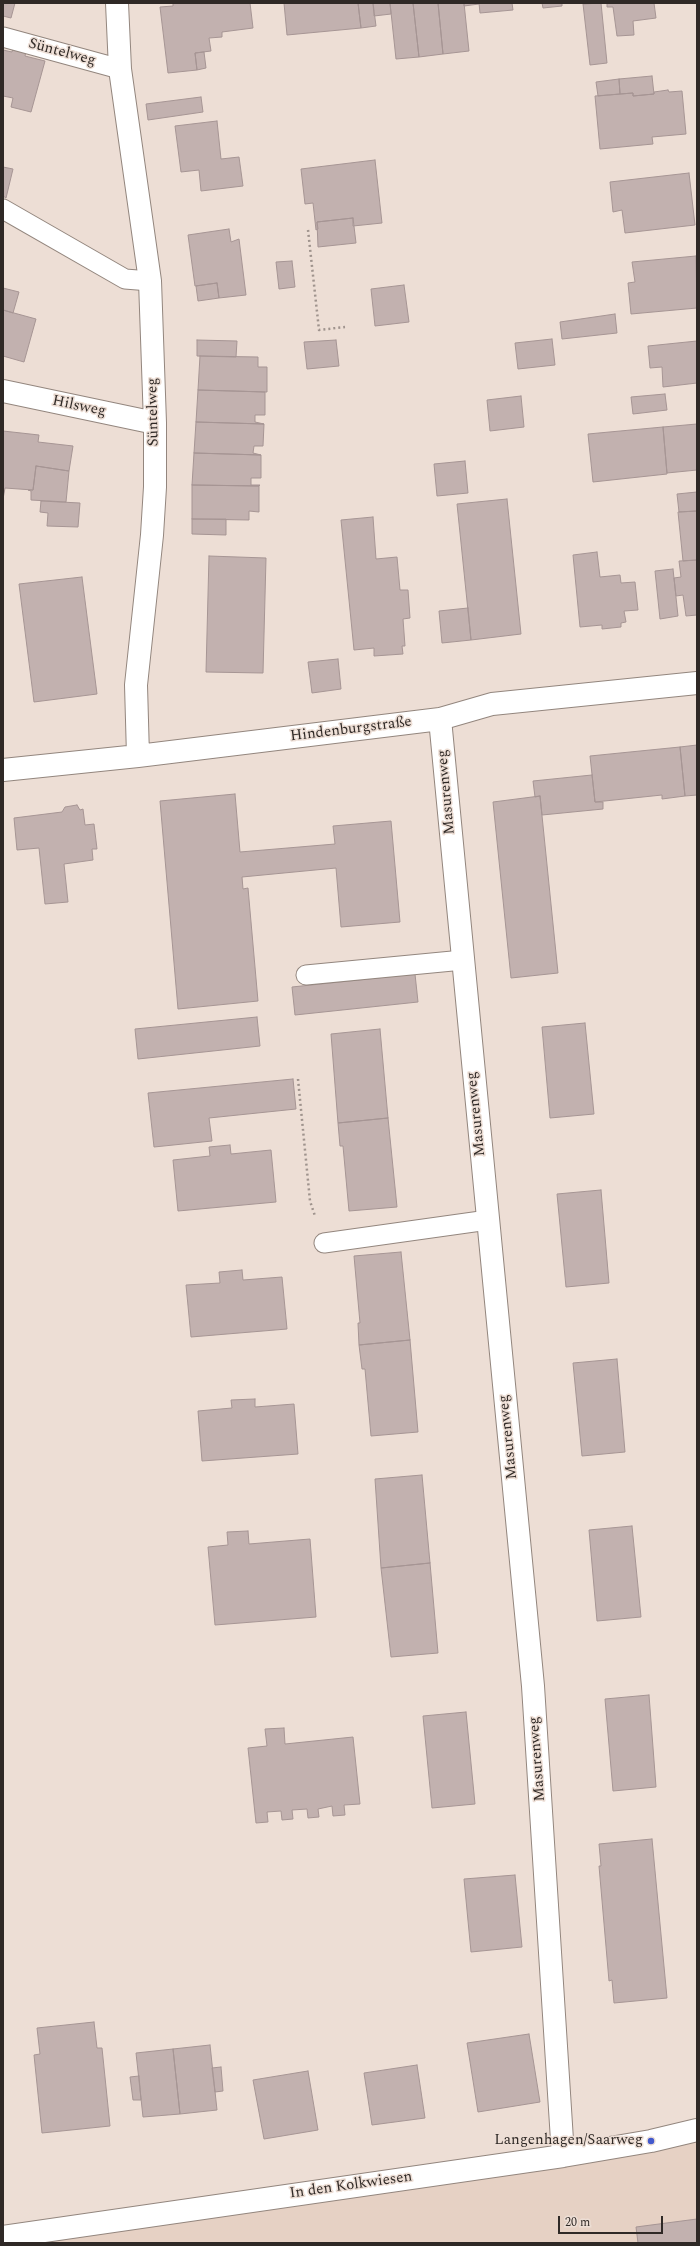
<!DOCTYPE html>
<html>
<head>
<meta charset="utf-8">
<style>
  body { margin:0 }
  #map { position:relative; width:700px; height:2246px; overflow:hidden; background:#edded5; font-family:Spectral,serif }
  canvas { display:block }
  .frame { position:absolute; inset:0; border:4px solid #2f2926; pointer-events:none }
  .scale { position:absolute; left:558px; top:2216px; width:105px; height:18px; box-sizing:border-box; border:2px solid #2f2926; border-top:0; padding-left:5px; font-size:12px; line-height:14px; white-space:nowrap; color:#2f2926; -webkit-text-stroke:3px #edded5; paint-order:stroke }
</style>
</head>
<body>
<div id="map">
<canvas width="700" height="2246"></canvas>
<div class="frame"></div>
<div class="scale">20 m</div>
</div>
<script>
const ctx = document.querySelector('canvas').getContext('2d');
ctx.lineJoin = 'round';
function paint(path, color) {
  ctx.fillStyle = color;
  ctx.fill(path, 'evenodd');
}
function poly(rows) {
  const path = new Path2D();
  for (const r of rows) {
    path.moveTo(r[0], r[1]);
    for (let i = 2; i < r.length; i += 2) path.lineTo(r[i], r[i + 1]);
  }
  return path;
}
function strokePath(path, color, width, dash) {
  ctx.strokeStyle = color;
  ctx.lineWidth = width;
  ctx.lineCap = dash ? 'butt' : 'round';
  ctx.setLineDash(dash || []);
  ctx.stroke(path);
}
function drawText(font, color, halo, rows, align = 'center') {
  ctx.font = font + ' Spectral,serif';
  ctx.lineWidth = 3;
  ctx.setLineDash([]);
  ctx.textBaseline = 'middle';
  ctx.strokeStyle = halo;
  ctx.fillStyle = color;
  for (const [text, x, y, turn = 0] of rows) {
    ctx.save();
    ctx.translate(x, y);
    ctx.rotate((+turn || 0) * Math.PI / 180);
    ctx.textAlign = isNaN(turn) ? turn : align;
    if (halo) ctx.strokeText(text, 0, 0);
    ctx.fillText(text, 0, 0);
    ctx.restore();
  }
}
paint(poly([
  [697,2130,697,2243,3,2243]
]), '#e6d1c4');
const building = poly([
  [3,3,15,3,11,18,3,16,3,3],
  [173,3,250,3,253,28,222,32,222,37,209,38,211,51,195,53,197,70,168,73,160,7,173,6,173,3],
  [284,3,358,3,361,28,287,35,284,3],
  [358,3,373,3,376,26,361,28,358,3],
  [373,3,390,3,391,14,374,16,373,3],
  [390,3,413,3,419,57,396,59,390,3],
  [413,3,438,3,443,54,419,57,413,3],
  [438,3,464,3,469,51,443,54,438,3],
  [464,3,479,3,479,4,464,6,464,3],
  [479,3,512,3,513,10,480,13,479,3],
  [542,3,562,3,562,6,543,8,542,3],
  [601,3,607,63,590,65,583,4,601,3],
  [607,3,654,3,656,18,633,21,634,35,617,36,613,7,607,7,607,3],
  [14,44,27,47,25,56,45,61,31,112,11,107,13,98,3,96,3,50,12,52,14,44],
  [204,52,206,68,197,70,195,53,204,52],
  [652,76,654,94,633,96,633,93,620,94,619,79,652,76],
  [619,79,620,94,598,96,596,82,619,79],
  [668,90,669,92,682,91,686,134,652,137,653,144,600,149,595,96,633,93,633,96,654,94,654,92,668,90],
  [201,97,203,112,148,120,146,104,201,97],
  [217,121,221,159,239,157,243,186,201,191,199,170,181,172,175,126,217,121],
  [375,160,382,223,353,226,353,218,317,222,318,229,316,230,313,203,305,204,301,169,375,160],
  [3,167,13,169,6,198,3,196,3,167],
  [689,173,695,225,625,233,622,210,613,212,610,182,689,173],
  [353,218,356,243,318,247,317,222,353,218],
  [229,229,231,242,239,239,246,295,219,298,217,283,195,286,188,235,229,229],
  [696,256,697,308,631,314,628,283,635,282,632,262,696,256],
  [292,261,295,287,279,289,276,262,292,261],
  [217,283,219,298,198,301,196,286,217,283],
  [404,285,409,322,375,326,371,289,404,285],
  [3,288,19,292,13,313,3,310,3,288],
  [3,310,36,319,24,362,3,356,3,310],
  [615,314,617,333,562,339,560,322,615,314],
  [552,339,555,365,518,369,515,343,552,339],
  [197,340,237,341,236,357,197,356,197,340],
  [336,340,339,366,307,369,304,342,336,340],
  [697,341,697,383,663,387,662,367,650,368,648,346,697,341],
  [200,356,258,357,258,367,267,367,267,392,198,390,200,356],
  [198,390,265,392,265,415,255,415,255,422,264,424,196,422,198,390],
  [665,394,667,410,633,414,631,397,665,394],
  [521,396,524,427,490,431,487,400,521,396],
  [196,422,264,424,263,446,254,446,253,453,261,455,194,453,196,422],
  [697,424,697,470,667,473,663,427,697,424],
  [663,427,667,474,593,482,588,434,663,427],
  [3,431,39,435,38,442,73,446,69,471,36,466,33,490,5,488,3,499,3,431],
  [194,453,261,455,261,478,251,478,251,485,260,485,259,486,192,485,194,453],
  [465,461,468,493,437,496,434,464,465,461],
  [36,466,69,471,66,502,31,500,31,491,28,490,33,490,36,466],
  [192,485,259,486,259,512,249,511,249,520,192,519,192,485],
  [697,492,697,511,679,512,677,494,697,492],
  [507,499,521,634,471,640,457,504,507,499],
  [41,501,80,503,78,527,47,526,48,513,40,512,41,501],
  [697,511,697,560,683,561,678,512,697,511],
  [373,517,376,559,397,557,400,590,408,590,410,618,403,619,405,646,402,646,403,654,374,656,374,648,354,650,341,520,373,517],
  [192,519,226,519,226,535,192,534,192,519],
  [597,552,600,577,620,575,621,583,635,582,638,610,624,611,626,622,621,623,621,627,602,629,602,625,580,627,573,555,597,552],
  [209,556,266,558,263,673,206,672,209,556],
  [697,560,697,615,686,616,683,595,676,596,674,578,681,577,679,561,697,560],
  [673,569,678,616,660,619,655,571,673,569],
  [82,577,97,694,34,702,19,584,82,577],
  [468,608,471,640,442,643,439,611,468,608],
  [338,659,341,689,312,693,308,662,338,659],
  [697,745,697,795,685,796,680,747,697,745],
  [680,747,685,796,662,799,662,795,595,802,590,756,680,747],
  [592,775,595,802,603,802,603,809,542,815,540,796,535,797,533,781,592,775],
  [235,794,240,852,335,844,333,826,391,821,400,922,341,927,336,868,242,877,243,889,248,888,258,1001,178,1009,160,801,235,794],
  [540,796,558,973,511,978,493,802,540,796],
  [77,805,80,810,83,809,85,825,94,824,97,849,92,849,93,860,64,864,68,902,45,904,39,848,17,850,14,818,62,812,65,807,77,805],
  [415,974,418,1002,295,1015,292,987,415,974],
  [257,1017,260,1046,138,1059,135,1029,257,1017],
  [585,1023,594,1114,550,1118,542,1027,585,1023],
  [380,1029,388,1118,338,1123,331,1034,380,1029],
  [293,1079,296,1109,209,1118,212,1141,154,1147,148,1093,293,1079],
  [388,1118,397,1207,349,1211,343,1146,340,1146,338,1123,388,1118],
  [230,1145,231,1154,271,1150,276,1202,178,1211,173,1160,210,1156,209,1147,230,1145],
  [601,1190,609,1283,566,1287,557,1194,601,1190],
  [401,1252,410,1340,359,1345,358,1323,360,1323,354,1256,401,1252],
  [242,1270,243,1280,282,1277,287,1329,191,1337,186,1285,220,1283,219,1272,242,1270],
  [410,1340,418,1432,371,1436,365,1369,362,1369,359,1345,410,1340],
  [617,1359,625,1452,582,1456,573,1363,617,1359],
  [255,1399,255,1407,294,1404,298,1454,202,1461,198,1411,232,1408,231,1400,255,1399],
  [422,1475,430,1563,381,1568,375,1479,422,1475],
  [632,1526,641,1617,597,1621,589,1530,632,1526],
  [248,1531,249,1544,310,1539,316,1617,215,1625,208,1547,228,1545,227,1532,248,1531],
  [430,1563,438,1653,391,1657,381,1568,430,1563],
  [649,1695,656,1787,613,1791,605,1699,649,1695],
  [466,1712,475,1804,432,1808,423,1716,466,1712],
  [284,1728,285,1744,353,1737,360,1804,344,1805,345,1815,333,1816,332,1806,318,1809,319,1817,308,1818,307,1809,292,1810,293,1819,282,1820,281,1811,267,1812,268,1822,256,1823,248,1748,267,1746,265,1729,284,1728],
  [652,1839,667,1998,614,2003,612,1980,609,1981,599,1866,601,1866,599,1844,652,1839],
  [515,1875,522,1947,471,1952,464,1879,515,1875],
  [94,2022,97,2048,102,2048,110,2126,42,2133,34,2055,40,2054,37,2028,94,2022],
  [529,2034,540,2102,478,2112,467,2043,529,2034],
  [210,2045,217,2110,180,2114,173,2049,210,2045],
  [173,2049,180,2114,143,2117,136,2053,173,2049],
  [417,2065,425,2118,372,2125,364,2073,417,2065],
  [221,2067,223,2091,215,2092,212,2068,221,2067],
  [308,2071,318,2130,264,2139,253,2080,308,2071],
  [139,2076,141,2100,133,2100,130,2077,139,2076],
  [697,2219,697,2243,638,2243,636,2227,697,2219]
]);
paint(building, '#c2b1af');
strokePath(building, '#a69594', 1);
const service = poly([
  [3,37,120,69],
  [3,209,125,279,150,281],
  [306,975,463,960],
  [324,1243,488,1220]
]);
const minor = poly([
  [117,3,120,69,150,281,155,423,155,487,152,535,136,685,138,756],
  [3,391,155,423],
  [440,719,533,1686,563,2156],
  [3,770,138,756,440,719,492,704,697,683],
  [3,2237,563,2156,651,2141,697,2130]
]);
strokePath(service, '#93867e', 21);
strokePath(minor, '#93867e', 24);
strokePath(poly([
  [308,230,319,330,345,327],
  [298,1079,310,1201,315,1216]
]), '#9f938d', 2.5, [2, 3]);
strokePath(service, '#fff', 19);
strokePath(minor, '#fff', 22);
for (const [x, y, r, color] of [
  [651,2141,4,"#4259cd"]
]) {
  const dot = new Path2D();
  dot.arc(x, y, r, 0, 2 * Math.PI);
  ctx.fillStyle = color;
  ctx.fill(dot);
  strokePath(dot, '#edded5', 1.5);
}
drawText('15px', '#2f2926', '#edded5', [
  ["Süntelweg",62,53,15],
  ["Hilsweg",79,407,12],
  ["Süntelweg",154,412,-91],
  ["Hindenburgstraße",351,730,-7],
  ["Masurenweg",447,792,-95],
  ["Masurenweg",477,1114,-96],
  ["Masurenweg",509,1437,-96],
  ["Masurenweg",538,1759,-94],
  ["In den Kolkwiesen",351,2186,-8]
]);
drawText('15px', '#2f2926', '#edded5', [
  ["Langenhagen/Saarweg",643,2141]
], 'right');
</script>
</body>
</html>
